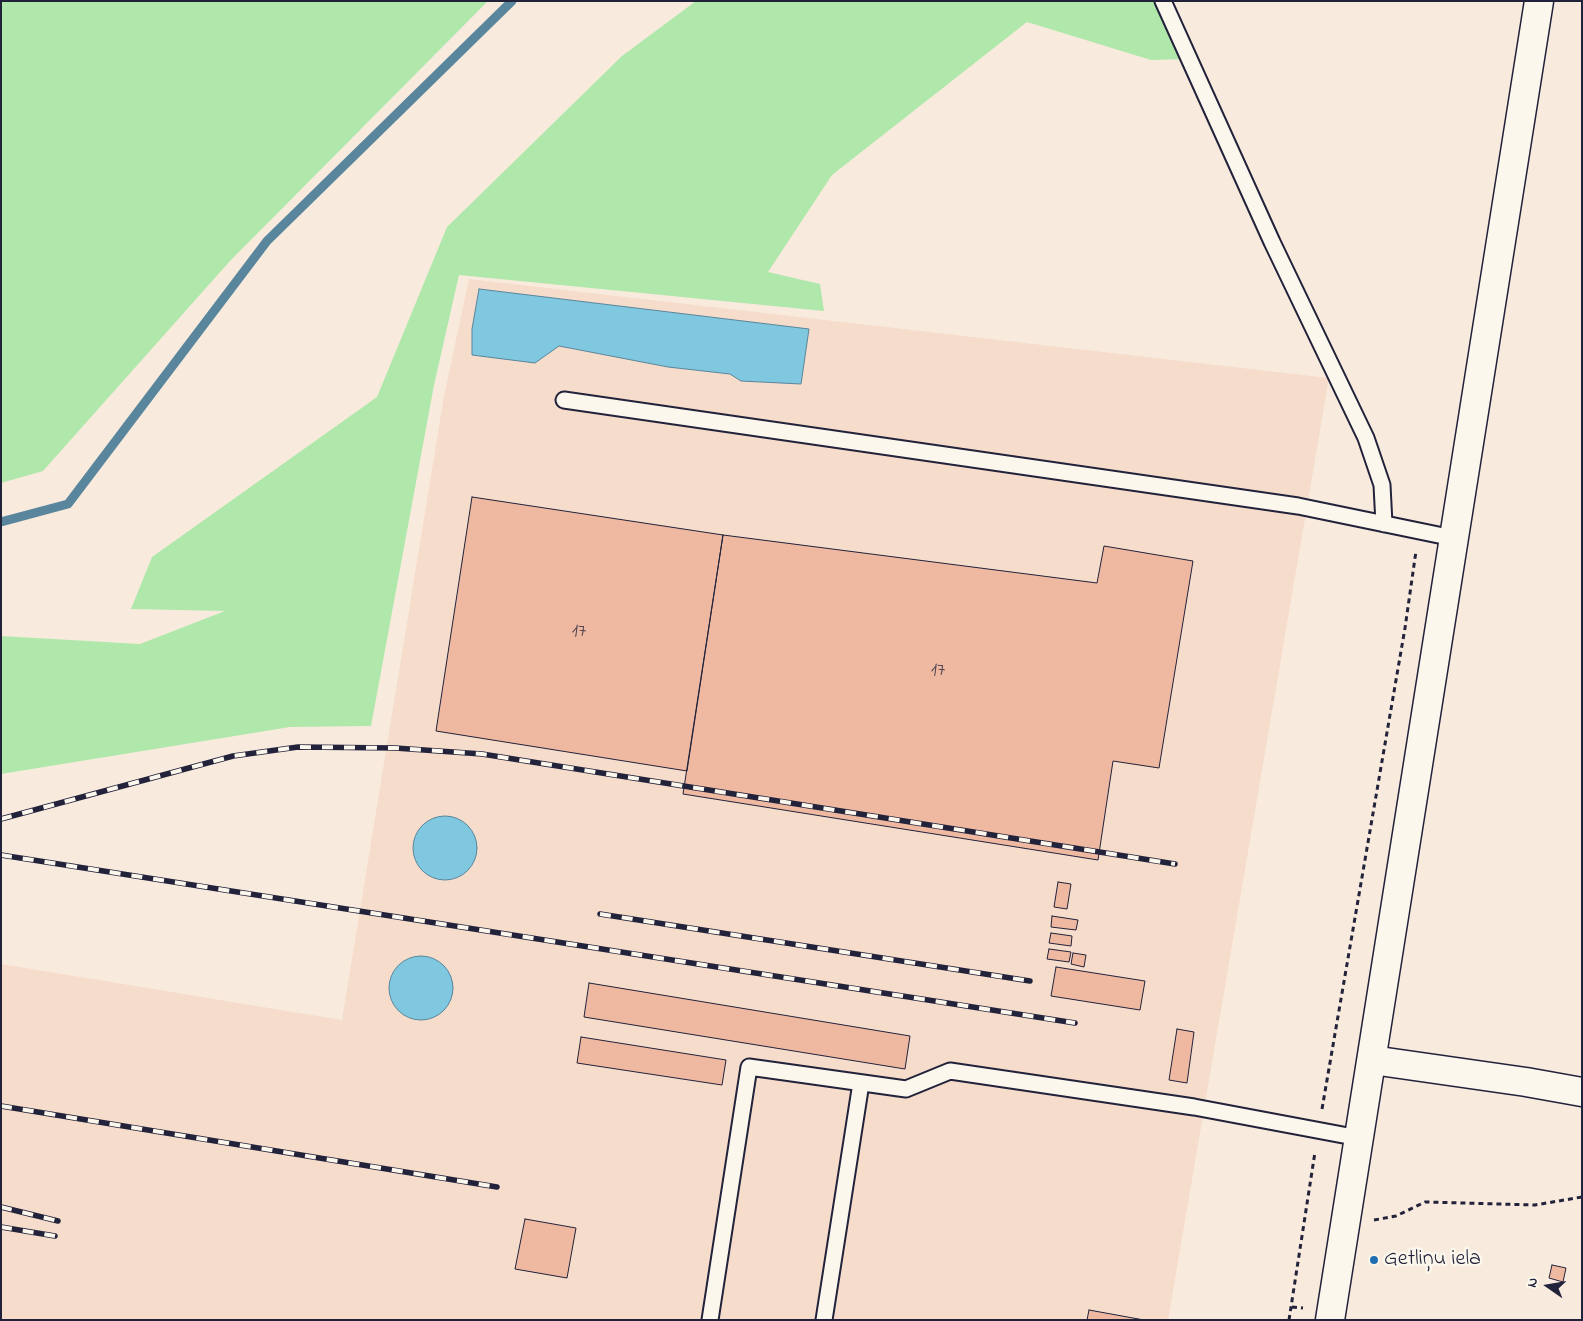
<!DOCTYPE html>
<html>
<head>
<meta charset="utf-8">
<style>
  body { margin:0 }
  #map { position:relative; width:1583px; height:1321px; overflow:hidden; background:#f8ebdd; font-family:"Indie Flower",sans-serif }
  canvas { display:block }
  .frame { position:absolute; inset:0; border:2px solid #22223b; pointer-events:none }
  .north { position:absolute; left:1523px; top:1261px; width:50px; height:50px; -webkit-text-stroke:4px #fbf7ec; paint-order:stroke; rotate:283deg; font-size:14px; font-weight:700; line-height:20px; text-align:center; color:#22223b }
  .north::after { content:''; display:block; margin:auto; width:18px; height:22px; background:#22223b; clip-path:polygon(50% 0,100% 100%,50% 72%,0 100%) }
</style>
</head>
<body>
<div id="map">
<canvas width="1583" height="1321"></canvas>
<div class="frame"></div>
<div class="north">N</div>
</div>
<script>
const ctx = document.querySelector('canvas').getContext('2d');
ctx.lineJoin = 'round';
function paint(path, color) {
  ctx.fillStyle = color;
  ctx.fill(path, 'evenodd');
}
function poly(rows) {
  const path = new Path2D();
  for (const r of rows) {
    if (r.length === 3) {
      path.moveTo(r[0] + r[2], r[1]);
      path.arc(r[0], r[1], r[2], 0, 2 * Math.PI);
      continue;
    }
    path.moveTo(r[0], r[1]);
    for (let i = 2; i < r.length; i += 2) path.lineTo(r[i], r[i + 1]);
  }
  return path;
}
function strokePath(path, color, width, dash) {
  ctx.strokeStyle = color;
  ctx.lineWidth = width;
  ctx.lineCap = dash ? 'butt' : 'round';
  ctx.setLineDash(dash || []);
  ctx.stroke(path);
}
function drawText(font, color, halo, rows, align = 'center') {
  ctx.font = font + ' "Indie Flower",sans-serif';
  ctx.lineWidth = 5;
  ctx.setLineDash([]);
  ctx.textBaseline = 'middle';
  ctx.strokeStyle = halo;
  ctx.fillStyle = color;
  for (const [text, x, y, turn = 0] of rows) {
    ctx.save();
    ctx.translate(x, y);
    ctx.rotate((+turn || 0) * Math.PI / 180);
    ctx.textAlign = isNaN(turn) ? turn : align;
    if (halo) ctx.strokeText(text, 0, 0);
    ctx.fillText(text, 0, 0);
    ctx.restore();
  }
}
paint(poly([
  [469,279,1329,378,1168,1320,1,1320,1,964,342,1020,444,396]
]), '#f5dccb');
paint(poly([
  [1,1,488,1,230,261,43,471,1,483],
  [696,1,1163,1,1189,59,1151,60,1027,22,832,175,768,272,820,284,824,311,459,275,434,385,371,726,290,727,1,774,1,636,140,644,225,611,131,609,152,557,377,397,447,227,622,56]
]), '#b0e8ab');
const water = poly([
  [479,289,809,329,801,384,741,381,730,374,668,367,559,346,535,363,472,355,472,329,479,289],
  [445,848,32],
  [421,988,32]
]);
paint(water, '#7fc8df');
strokePath(water, '#5a869d', 1);
strokePath(poly([
  [1,522,68,504,267,241,512,1]
]), '#5a869d', 9);
const building = poly([
  [472,497,723,535,687,771,436,731,472,497],
  [723,535,1097,583,1104,546,1193,561,1159,768,1113,761,1098,860,683,794,723,535],
  [1058,882,1071,884,1067,909,1054,907,1058,882],
  [1052,916,1078,920,1076,930,1051,927,1052,916],
  [1051,933,1072,936,1071,946,1049,943,1051,933],
  [1049,949,1071,952,1069,962,1047,959,1049,949],
  [1073,953,1086,955,1084,967,1071,964,1073,953],
  [1056,967,1145,981,1140,1010,1051,996,1056,967],
  [589,983,910,1036,905,1069,584,1017,589,983],
  [1177,1029,1194,1032,1187,1083,1169,1080,1177,1029],
  [581,1037,726,1060,722,1085,577,1063,581,1037],
  [525,1219,576,1228,567,1278,515,1269,525,1219],
  [1552,1265,1566,1268,1563,1282,1549,1278,1552,1265],
  [1089,1310,1144,1320,1087,1320,1089,1310]
]);
paint(building, '#eeb9a0');
strokePath(building, '#22223b', 1);
const service = poly([
  [1163,1,1272,242,1366,438,1382,485,1384,524],
  [564,400,1298,506,1453,538],
  [710,1320,749,1067,906,1089,950,1071,1194,1107,1359,1138],
  [824,1320,861,1083]
]);
const tertiary = poly([
  [1372,1060,1526,1082,1582,1092]
]);
const secondary = poly([
  [1330,1320,1539,1]
]);
strokePath(service, '#22223b', 19);
strokePath(tertiary, '#22223b', 31);
strokePath(secondary, '#22223b', 31);
strokePath(poly([
  [1322,1109,1405,628,1416,551],
  [1374,1220,1396,1216,1425,1202,1535,1205,1582,1197],
  [1292,1307,1303,1308],
  [1289,1320,1315,1152]
]), '#22223b', 3, [5, 4]);
strokePath(service, '#fbf7ec', 15);
strokePath(tertiary, '#fbf7ec', 28);
strokePath(secondary, '#fbf7ec', 28);
const rail = poly([
  [1,819,233,756,298,747,395,748,482,754,1175,864],
  [1,855,1075,1023],
  [600,914,1030,981],
  [1,1106,497,1187],
  [1,1207,58,1221],
  [1,1227,55,1236]
]);
strokePath(rail, '#22223b', 5.5);
strokePath(rail, '#fbf7ec', 4, [11]);
for (const [x, y, r, color] of [
  [1374,1260,5,"#1f6fb2"]
]) {
  const dot = new Path2D();
  dot.arc(x, y, r, 0, 2 * Math.PI);
  ctx.fillStyle = color;
  ctx.fill(dot);
  strokePath(dot, '#fbf7ec', 2);
}
drawText('20px', '#554854', null, [
  ["17",579,633],
  ["17",938,672]
]);
drawText('22px', '#22223b', '#fbf7ec', [
  ["Getliņu iela",1384,1260]
], 'left');
</script>
</body>
</html>
